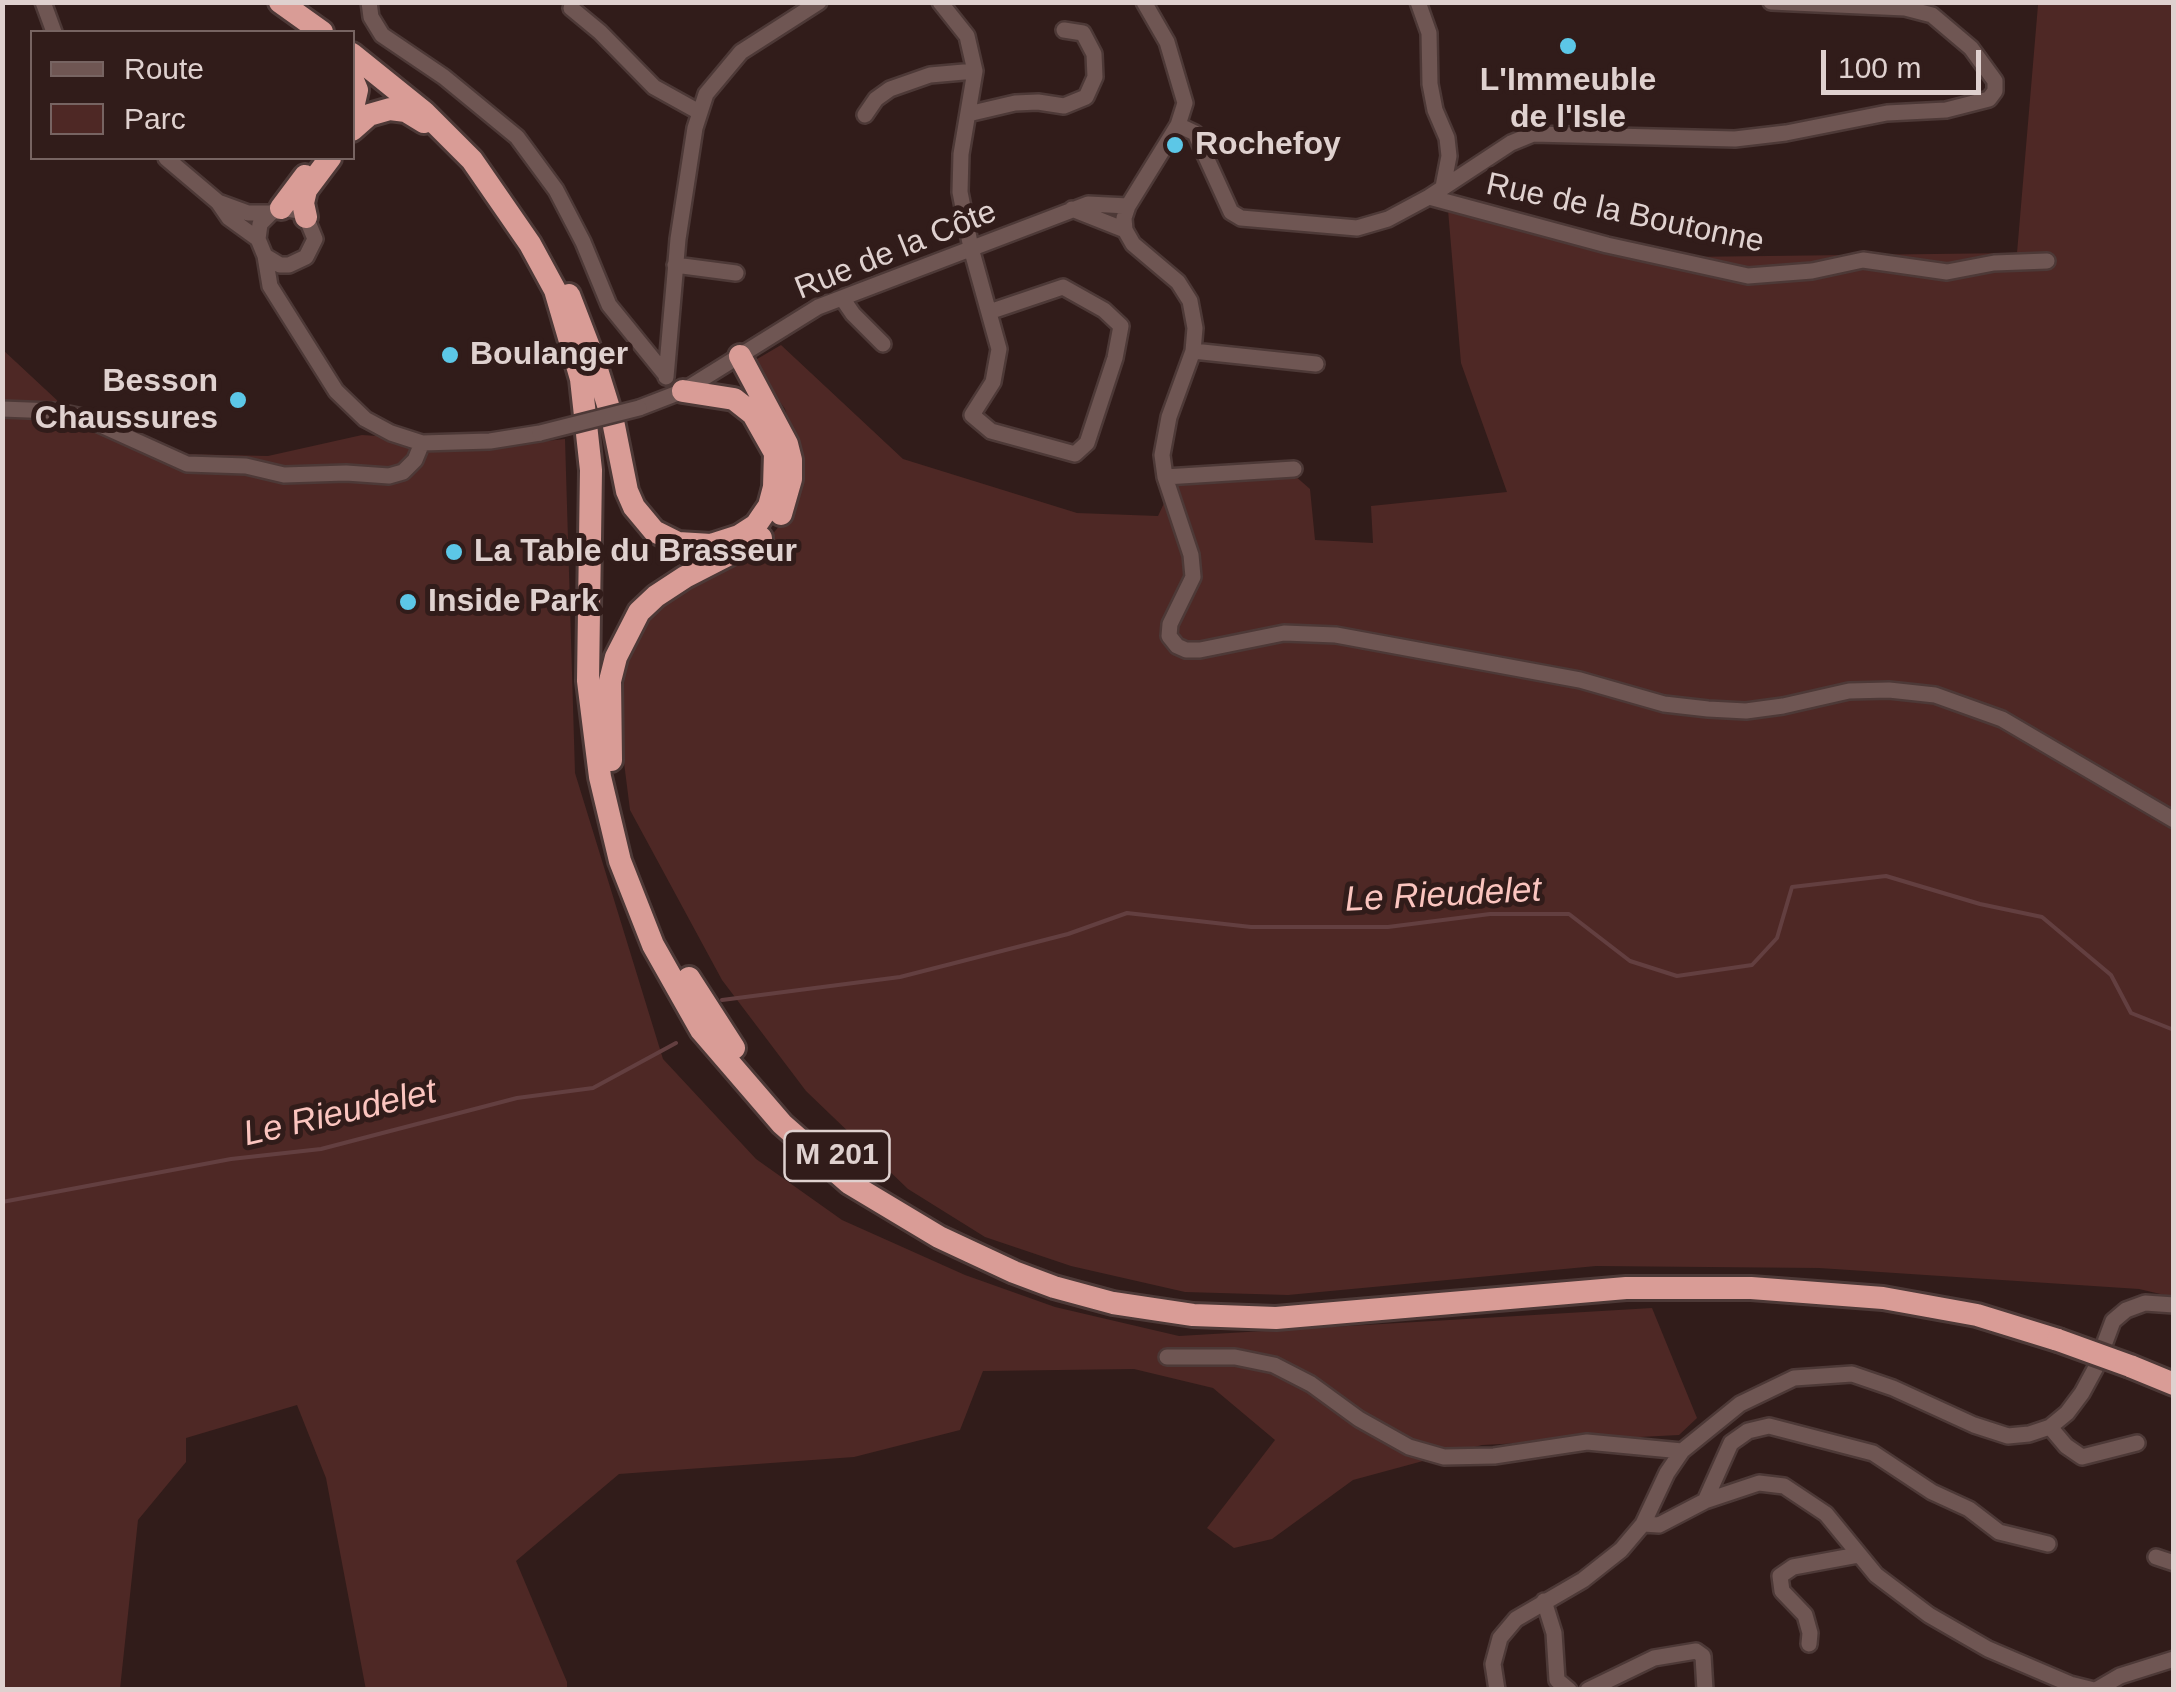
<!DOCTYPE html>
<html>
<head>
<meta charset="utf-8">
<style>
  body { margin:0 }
  #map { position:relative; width:2176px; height:1692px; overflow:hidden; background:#311c1a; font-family:Arial,sans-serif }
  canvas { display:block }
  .frame { position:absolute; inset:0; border:5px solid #dfd1cf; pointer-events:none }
  .legend { position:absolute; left:30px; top:30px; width:325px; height:130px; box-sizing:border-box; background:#311c1a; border:2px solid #776462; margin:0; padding:12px 18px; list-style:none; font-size:30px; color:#dfd1cf }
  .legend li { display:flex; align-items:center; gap:20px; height:50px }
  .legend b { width:50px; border:2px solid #776462 }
  .scale { position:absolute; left:1821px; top:50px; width:160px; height:45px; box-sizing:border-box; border:5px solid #dfd1cf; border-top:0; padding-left:12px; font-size:30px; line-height:35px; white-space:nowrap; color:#dfd1cf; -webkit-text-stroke:8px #311c1a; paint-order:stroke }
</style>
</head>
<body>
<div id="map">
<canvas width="2176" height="1692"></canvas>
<div class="frame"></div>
<ul class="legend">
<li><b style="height:12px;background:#6f5653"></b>Route</li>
<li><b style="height:28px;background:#4e2825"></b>Parc</li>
</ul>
<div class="scale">100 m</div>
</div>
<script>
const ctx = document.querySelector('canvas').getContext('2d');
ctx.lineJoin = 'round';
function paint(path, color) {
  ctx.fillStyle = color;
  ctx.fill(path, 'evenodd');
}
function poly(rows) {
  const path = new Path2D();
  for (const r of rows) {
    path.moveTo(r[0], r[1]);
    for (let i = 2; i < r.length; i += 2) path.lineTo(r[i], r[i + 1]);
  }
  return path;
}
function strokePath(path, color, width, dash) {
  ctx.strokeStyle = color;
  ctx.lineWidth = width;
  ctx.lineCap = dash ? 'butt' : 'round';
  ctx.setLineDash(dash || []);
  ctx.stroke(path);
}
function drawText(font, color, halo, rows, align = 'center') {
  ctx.font = font + ' Arial,sans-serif';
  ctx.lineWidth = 10;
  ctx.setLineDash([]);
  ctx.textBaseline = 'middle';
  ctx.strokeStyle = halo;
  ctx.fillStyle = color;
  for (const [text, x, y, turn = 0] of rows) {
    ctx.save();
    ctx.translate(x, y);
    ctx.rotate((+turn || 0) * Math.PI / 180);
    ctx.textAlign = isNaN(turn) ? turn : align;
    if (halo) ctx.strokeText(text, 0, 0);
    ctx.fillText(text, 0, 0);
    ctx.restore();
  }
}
paint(poly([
  [2034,3,2173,3,2173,1297,2139,1289,1819,1268,1596,1266,1288,1295,1185,1292,1071,1266,985,1237,908,1189,806,1091,722,980,630,810,617,707,632,637,666,597,755,554,789,515,799,469,785,409,752,362,781,345,903,459,1077,513,1158,516,1174,482,1294,475,1310,489,1315,540,1373,543,1371,506,1507,492,1461,363,1447,198,1684,257,2017,253,2038,5],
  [2,349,60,403,178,454,268,456,362,435,509,445,565,439,575,773,663,1059,756,1159,842,1220,965,1275,1055,1307,1179,1336,1652,1308,1697,1418,1679,1435,1482,1445,1353,1480,1272,1539,1234,1548,1207,1528,1275,1440,1213,1388,1134,1369,983,1371,960,1430,854,1457,619,1474,516,1561,567,1682,567,1689,366,1690,326,1478,297,1405,186,1438,186,1462,138,1520,120,1689,3,1689]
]), '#4e2825');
strokePath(poly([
  [722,1000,900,977,1068,934,1127,913,1251,927,1388,927,1490,914,1569,914,1630,961,1677,976,1752,965,1777,938,1792,887,1886,876,1980,904,2042,917,2111,975,2131,1013,2174,1030],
  [2,1202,231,1159,321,1149,517,1098,593,1088,676,1043]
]), '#633f40', 4);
const minor = poly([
  [43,2,54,32],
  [369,2,371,17,382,35,444,77,517,137,556,190,583,242,609,305,665,374],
  [940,2,967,36,975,71,961,154,960,192,971,248,999,349,993,382,972,415,991,431,1075,454,1087,443,1115,358,1121,326,1104,310,1063,287,989,312],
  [1144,2,1167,42,1185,103,1178,125,1128,206,1124,218,1125,230,1133,244,1178,282,1190,301,1195,328,1193,351,1169,417,1162,455,1165,477,1191,555,1193,577,1170,624,1169,636,1177,646,1186,650,1200,650,1284,633,1336,635,1580,680,1664,704,1708,709,1746,711,1783,706,1849,691,1889,690,1935,695,2002,719,2174,820],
  [1418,2,1429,33,1430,84,1435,110,1447,138,1449,156,1443,187],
  [571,8,600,32,654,87,699,112],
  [968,114,1015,103,1038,102,1064,106,1086,97,1095,77,1094,54,1083,33,1064,30],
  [865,115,876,99,890,89,930,75,975,71],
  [1178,125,1195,133,1231,212,1241,218,1357,228,1388,219,1429,197,1511,143,1533,134,1735,139,1786,133,1887,113,1946,110,1989,99,1995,91,1995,81,1971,48,1932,15,1905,8,1771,2],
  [166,158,218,202,229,218,258,239],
  [1429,197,1607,245,1748,276,1812,271,1863,260,1947,272,1994,263,2047,261],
  [218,202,248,213,271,213],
  [1072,209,1125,230],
  [265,256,280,265,289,265,306,257,315,239,306,217,299,211,281,208,271,213,260,224,258,239,265,256,270,286,336,391,365,419,391,433,422,443,490,441,540,433],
  [675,265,736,273],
  [842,298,853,314,883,344],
  [1193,351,1316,364],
  [666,377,678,239,695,128,706,94,741,52,819,2],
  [639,408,683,391,818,307,1088,204,1128,206],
  [2,409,54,411,83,417,187,464,246,466,284,475,346,473,389,476,403,472,415,460,422,443],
  [1165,477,1294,469],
  [1167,1357,1235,1357,1274,1365,1311,1384,1359,1419,1409,1447,1444,1457,1494,1456,1587,1442,1682,1451],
  [2050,1427,2066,1446,2082,1457,2137,1443],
  [1705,1501,1731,1443,1748,1431,1769,1426,1873,1453,1932,1492,1969,1509,1999,1532,2048,1544],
  [1643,1524,1659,1525,1705,1501,1759,1483,1784,1486,1826,1514,1876,1575,1929,1615,1988,1649,2070,1684,2094,1690],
  [2156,1557,2174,1563],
  [1544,1601,1554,1633,1557,1680,1569,1690],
  [1809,1644,1810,1633,1805,1615,1782,1591,1780,1576,1793,1567,1858,1555],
  [1497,1690,1493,1664,1500,1638,1516,1619,1583,1580,1621,1550,1643,1524,1667,1473,1682,1451,1740,1404,1794,1378,1852,1374,1893,1388,1974,1425,2008,1436,2029,1434,2050,1427,2067,1413,2082,1393,2095,1369,2113,1321,2126,1310,2145,1303,2174,1305],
  [1588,1690,1654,1658,1696,1651,1703,1656,1705,1690],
  [2096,1690,2120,1676,2174,1659]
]);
const highway = poly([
  [280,2,322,32],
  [352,54,424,112,472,160,530,244,555,290,581,379,591,470,588,681,600,777,620,861,653,945,701,1030,782,1124,849,1183,939,1237,1014,1272,1054,1287,1113,1303,1193,1315,1276,1318,1626,1288,1751,1288,1883,1298,1977,1315,2058,1340],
  [352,78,357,90,352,112],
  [352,130,369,115,390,109,406,111,424,122],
  [281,208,305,176],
  [306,217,303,203,306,190,330,158],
  [569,295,594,360,613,421,627,491,634,507,654,531,678,543,711,545,739,536,756,525,769,506,774,487,775,453,753,414,734,399,683,391],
  [740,356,787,444,791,460,791,479,781,514],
  [611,760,610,681,616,657,639,612,656,596,685,577,761,538],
  [689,978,734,1048],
  [2130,1366,2174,1384]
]);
strokePath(minor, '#4d3937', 20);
strokePath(highway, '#4d3937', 28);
strokePath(minor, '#6f5653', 15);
strokePath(highway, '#d99c96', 22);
const minorBridge = poly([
  [540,433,639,408]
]);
const highwayBridge = poly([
  [2058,1340,2130,1366]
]);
strokePath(minorBridge, '#4d3937', 20, []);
strokePath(highwayBridge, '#4d3937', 28, []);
strokePath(minorBridge, '#6f5653', 15);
strokePath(highwayBridge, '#d99c96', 22);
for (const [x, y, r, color] of [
  [1568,46,10,"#5cc7e7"],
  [1175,145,10,"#5cc7e7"],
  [450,355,10,"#5cc7e7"],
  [238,400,10,"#5cc7e7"],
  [454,552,10,"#5cc7e7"],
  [408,602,10,"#5cc7e7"]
]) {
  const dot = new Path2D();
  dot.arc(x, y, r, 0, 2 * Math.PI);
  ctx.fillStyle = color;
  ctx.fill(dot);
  strokePath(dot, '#311c1a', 4);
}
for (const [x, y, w] of [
  [837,1156,105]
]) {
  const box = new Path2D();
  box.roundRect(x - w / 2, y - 25, w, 50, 8);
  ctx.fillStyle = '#311c1a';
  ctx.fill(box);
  strokePath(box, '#dfd1cf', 2.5);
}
drawText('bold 30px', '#dfd1cf', null, [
  ["M 201",837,1156]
]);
drawText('bold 32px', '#dfd1cf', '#311c1a', [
  ["L'Immeuble",1568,81,"center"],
  ["de l'Isle",1568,118,"center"],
  ["Rochefoy",1195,145],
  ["Boulanger",470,355],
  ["Besson",218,382,"right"],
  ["Chaussures",218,419,"right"],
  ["La Table du Brasseur",474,552],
  ["Inside Park",428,602]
], 'left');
drawText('32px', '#dfd1cf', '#311c1a', [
  ["Rue de la Boutonne",1625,214,12],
  ["Rue de la Côte",896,251,-22]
]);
drawText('italic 35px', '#fbc5bf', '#311c1a', [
  ["Le Rieudelet",1443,896,-3],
  ["Le Rieudelet",340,1114,-13]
]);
</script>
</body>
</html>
